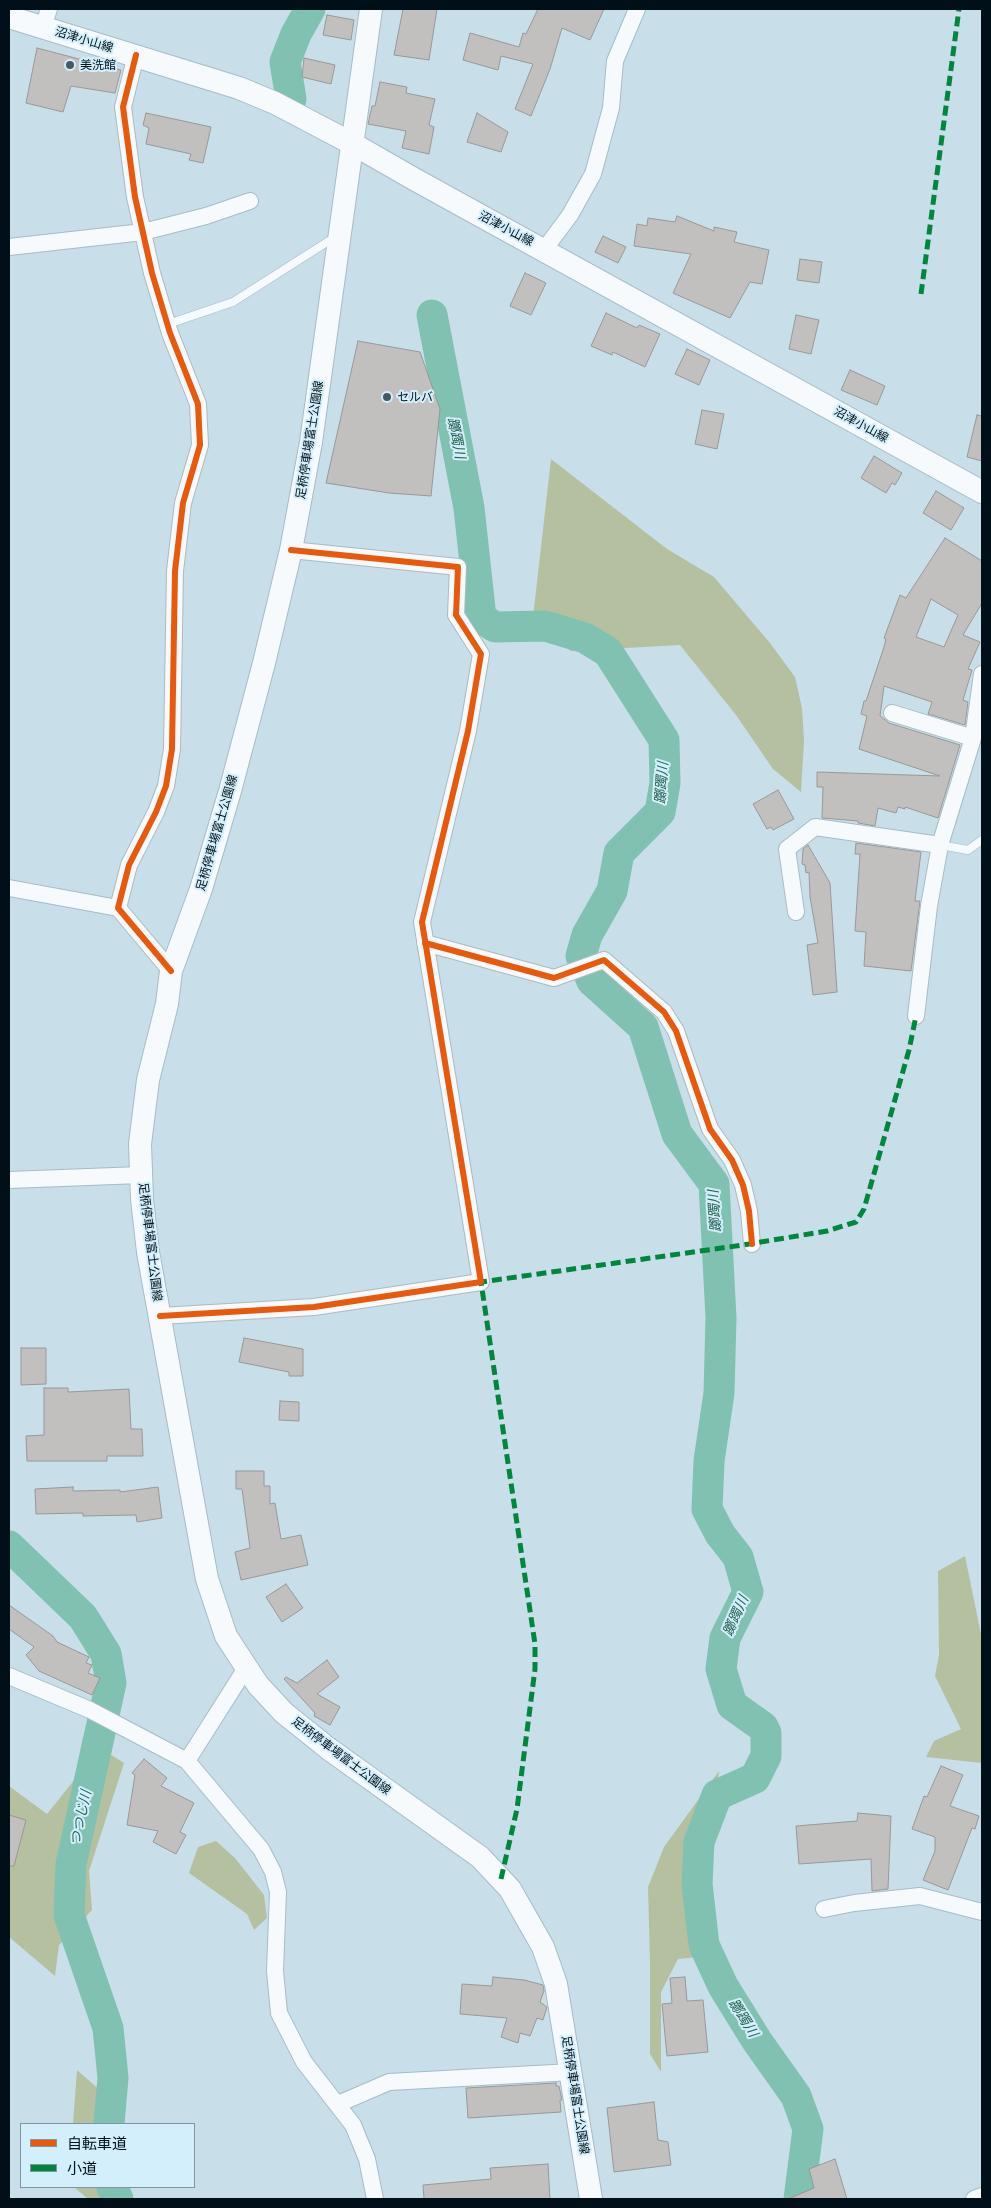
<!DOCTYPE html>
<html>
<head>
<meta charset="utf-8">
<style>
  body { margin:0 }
  #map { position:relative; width:991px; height:2208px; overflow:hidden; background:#c8dfea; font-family:Quicksand,"Noto Sans JP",sans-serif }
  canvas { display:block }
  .frame { position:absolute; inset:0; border:10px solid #000f18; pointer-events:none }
  .legend { position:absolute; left:20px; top:2123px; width:175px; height:65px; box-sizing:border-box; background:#d3effc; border:1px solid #7f95a1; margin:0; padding:6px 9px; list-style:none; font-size:15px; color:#000f18 }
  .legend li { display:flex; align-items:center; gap:10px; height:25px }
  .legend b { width:25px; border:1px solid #7f95a1 }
</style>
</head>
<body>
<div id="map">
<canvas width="991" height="2208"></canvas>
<div class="frame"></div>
<ul class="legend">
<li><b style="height:6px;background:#e8590c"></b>自転車道</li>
<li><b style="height:6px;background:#00873e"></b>小道</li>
</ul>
</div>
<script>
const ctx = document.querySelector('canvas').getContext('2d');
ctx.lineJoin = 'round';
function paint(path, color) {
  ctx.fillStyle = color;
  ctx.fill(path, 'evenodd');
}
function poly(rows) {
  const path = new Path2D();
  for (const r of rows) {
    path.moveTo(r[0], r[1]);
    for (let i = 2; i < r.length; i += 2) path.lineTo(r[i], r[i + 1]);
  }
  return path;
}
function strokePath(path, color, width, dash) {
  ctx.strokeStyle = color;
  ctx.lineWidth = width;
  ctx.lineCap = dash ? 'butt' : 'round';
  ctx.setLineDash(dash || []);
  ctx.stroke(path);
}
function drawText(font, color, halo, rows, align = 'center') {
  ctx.font = font + ' Quicksand,"Noto Sans JP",sans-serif';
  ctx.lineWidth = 4;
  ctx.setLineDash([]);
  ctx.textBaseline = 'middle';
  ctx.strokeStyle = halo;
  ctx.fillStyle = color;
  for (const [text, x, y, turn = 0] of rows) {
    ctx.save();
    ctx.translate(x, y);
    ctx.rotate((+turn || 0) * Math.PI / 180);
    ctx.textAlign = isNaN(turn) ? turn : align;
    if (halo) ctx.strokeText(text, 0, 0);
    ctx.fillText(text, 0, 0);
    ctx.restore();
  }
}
paint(poly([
  [551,459,667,549,714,577,770,643,795,677,802,708,804,741,801,792,773,769,736,715,680,645,571,651,532,626],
  [965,1556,982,1639,982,1763,926,1757,934,1741,961,1729,935,1676,939,1655,938,1571],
  [83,1737,124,1763,89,1871,92,1910,59,1945,55,1976,9,1937,9,1786,47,1814,75,1779],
  [719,1771,698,1957,678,1959,661,1992,661,2072,650,2054,650,1963,648,1887,664,1847],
  [216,1841,235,1858,264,1895,267,1918,254,1930,247,1914,189,1873,198,1847],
  [77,2070,101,2091,108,2124,73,2124],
  [74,2187,121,2187,124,2199,88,2199]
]), '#b5c0a0');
strokePath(poly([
  [291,99,285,62,296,34,310,9],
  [432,315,469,508,481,618,495,627,545,626,585,638,608,652,664,740,665,783,660,812,619,853,612,891,587,935,581,956,592,981,643,1027,677,1134,714,1184,721,1318,719,1393,709,1461,707,1509,720,1534,738,1557,748,1592,725,1638,721,1669,732,1705,763,1727,766,1733,766,1756,755,1778,717,1795,699,1842,697,1884,704,1945,723,1986,757,2041,796,2096,808,2129,799,2199],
  [9,1546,83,1617,106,1654,111,1683,71,1864,69,1915,108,2028,113,2078,109,2124],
  [112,2187,118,2199]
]), '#81c1b1', 31);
const building = poly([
  [403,9,437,9,429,60,394,55,403,9],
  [538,9,604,9,590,40,562,28,550,69,531,116,515,109,533,64,501,56,498,70,463,60,470,33,519,47,523,33,526,34,538,9],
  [327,15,354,20,351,40,323,35,327,15],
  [37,48,121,70,115,93,71,86,63,112,26,103,37,48],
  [304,58,335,65,331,84,302,77,304,58],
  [380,82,407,87,406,93,435,99,429,125,434,127,429,154,402,148,406,131,368,124,372,106,375,106,380,82],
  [146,113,211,127,203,163,189,160,191,154,146,144,149,128,143,125,146,113],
  [477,113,508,132,501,152,467,142,477,113],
  [677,216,714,231,714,227,737,232,734,242,769,250,762,284,750,282,730,318,673,293,691,254,634,246,637,224,647,226,648,218,675,222,677,216],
  [603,236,626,247,618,263,595,252,603,236],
  [800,259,822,262,819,283,797,280,800,259],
  [525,273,546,283,531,315,510,306,525,273],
  [606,313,637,328,639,325,660,334,645,367,613,352,612,355,591,346,606,313],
  [796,315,819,320,811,354,789,349,796,315],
  [358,341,420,352,440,409,431,496,389,493,326,483,358,341],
  [687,349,710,360,699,385,675,374,687,349],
  [850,370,885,386,877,405,841,390,850,370],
  [702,410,724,414,717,449,695,444,702,410],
  [977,415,982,416,982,461,967,457,977,415],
  [874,456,902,473,895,485,892,483,886,493,861,478,874,456],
  [936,491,964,508,951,530,923,513,936,491],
  [945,538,982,561,982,603,963,635,980,642,968,669,972,670,963,700,968,702,965,725,928,714,932,702,884,686,880,716,889,723,960,745,938,818,905,807,905,809,898,807,896,813,878,808,875,826,858,823,858,821,822,818,823,787,817,787,817,772,940,776,859,749,867,716,861,714,864,701,866,701,884,647,886,639,884,638,900,595,906,598,945,538],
  [931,599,958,615,944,647,916,637,931,599],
  [778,790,794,819,773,830,771,827,767,829,753,804,778,790],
  [856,843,921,852,915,901,920,901,911,971,864,966,866,932,855,931,860,854,855,854,856,843],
  [808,845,830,883,837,992,813,995,807,945,818,943,810,897,809,872,806,873,805,865,802,864,803,849,808,845],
  [244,1338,303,1349,303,1376,289,1376,289,1372,239,1362,244,1338],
  [21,1348,46,1348,46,1384,21,1385,21,1348],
  [44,1388,68,1388,68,1392,129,1389,131,1429,142,1429,143,1456,107,1456,107,1461,27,1461,26,1436,44,1435,44,1388],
  [280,1401,299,1402,299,1421,279,1420,280,1401],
  [236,1471,264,1471,264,1486,270,1486,270,1504,275,1503,281,1539,301,1535,308,1565,241,1580,235,1552,250,1548,242,1489,236,1489,236,1471],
  [73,1487,73,1491,120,1490,120,1492,158,1487,162,1518,137,1522,136,1515,83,1516,83,1513,36,1514,35,1489,73,1487],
  [286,1584,303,1608,282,1622,266,1597,286,1584],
  [9,1605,53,1636,57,1642,89,1657,86,1663,92,1665,88,1673,100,1678,92,1695,39,1671,26,1655,34,1647,9,1629,9,1605],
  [327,1660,339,1677,317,1694,340,1707,330,1725,314,1716,315,1713,284,1679,286,1677,297,1683,327,1660],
  [144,1759,167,1778,161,1786,194,1803,180,1832,186,1835,176,1854,153,1842,158,1831,127,1825,135,1775,132,1773,144,1759],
  [941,1766,963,1775,950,1806,979,1816,975,1829,972,1828,948,1890,923,1880,935,1851,935,1837,912,1829,924,1796,927,1797,941,1766],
  [858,1813,891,1816,888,1889,872,1891,871,1859,799,1864,796,1826,857,1821,858,1813],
  [9,1815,26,1820,14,1866,9,1866,9,1815],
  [493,1977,524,1980,543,1985,544,1991,540,2002,547,2007,543,2020,537,2018,530,2036,520,2033,518,2043,501,2037,507,2018,460,2014,462,1984,492,1986,493,1977],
  [685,1977,687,2001,703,2000,708,2052,667,2056,662,2004,672,2003,670,1978,685,1977],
  [556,2083,556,2086,559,2086,562,2100,560,2100,561,2112,468,2118,466,2088,556,2083],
  [654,2102,658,2140,668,2142,671,2165,614,2172,607,2108,654,2102],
  [835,2159,847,2199,788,2199,814,2188,809,2169,835,2159],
  [548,2164,550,2199,424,2199,423,2185,491,2179,490,2168,548,2164]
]);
paint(building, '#c2c0bf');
strokePath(building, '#989896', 1);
const lane = poly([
  [168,324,233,302,335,237],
  [940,845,968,850,982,840]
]);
const street = poly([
  [43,27,49,9],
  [136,55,123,107,135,197,152,273,170,333,198,404,200,445,183,503,175,571,172,749,166,786,156,812,129,865,118,908,171,971],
  [9,247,143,232,206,216,250,201],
  [544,250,570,215,593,174,611,108,615,61,637,9],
  [892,713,973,738],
  [9,888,118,908],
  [796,912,787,849,815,827,940,845],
  [425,943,554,978,604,960,664,1012,676,1031,710,1129,732,1160,743,1185,749,1211,752,1244],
  [916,1016,929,906,940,845,973,738,982,674],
  [9,1180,141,1175],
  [160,1316,314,1307,481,1282,422,922,468,731,481,654,456,615,458,567,291,550],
  [9,1676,90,1710,187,1761,246,1668],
  [187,1761,261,1849,273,1872,278,1892,275,1971,279,2013,304,2062,353,2125,367,2159,375,2199],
  [824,1909,854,1903,920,1896,982,1912],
  [338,2104,389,2082,572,2072],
  [974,2199,982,2196]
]);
const secondary = poly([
  [371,9,311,442,291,550,264,663,230,791,201,889,171,971,167,1004,148,1080,140,1144,142,1199,148,1252,207,1579,226,1636,258,1685,284,1713,329,1749,480,1857,510,1889,543,1947,556,1984,591,2199],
  [9,17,239,88,275,103,353,144,414,179,982,492]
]);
strokePath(lane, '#a5bcc7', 9);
strokePath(street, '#a5bcc7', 18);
strokePath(secondary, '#a5bcc7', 24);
strokePath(lane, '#f7fafc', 8);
strokePath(street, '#f7fafc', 16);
strokePath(secondary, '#f7fafc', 22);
strokePath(poly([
  [921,294,959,9],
  [501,1879,517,1809,535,1669,535,1644,481,1282,743,1245,827,1231,856,1222,864,1209,909,1050,916,1016]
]), '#00873e', 5, [10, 5]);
strokePath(poly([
  [136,55,123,107,135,197,152,273,170,333,198,404,200,445,183,503,175,571,172,749,166,786,156,812,129,865,118,908,171,971],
  [425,943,554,978,604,960,664,1012,676,1031,710,1129,732,1160,743,1185,749,1211,752,1244],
  [160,1316,314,1307,481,1282,422,922,468,731,481,654,456,615,458,567,291,550]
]), '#e8590c', 6);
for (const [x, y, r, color] of [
  [70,65,5,"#465862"],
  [387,397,5,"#465862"]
]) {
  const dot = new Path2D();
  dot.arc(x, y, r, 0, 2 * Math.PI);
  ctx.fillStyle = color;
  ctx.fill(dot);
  strokePath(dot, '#d3effc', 2);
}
drawText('12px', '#000f18', '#d3effc', [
  ["沼津小山線",84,40,17],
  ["沼津小山線",506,229,28],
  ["沼津小山線",861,425,29],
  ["足柄停車場富士公園線",310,440,-81],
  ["足柄停車場富士公園線",217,833,-74],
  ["足柄停車場富士公園線",150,1242,83],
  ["足柄停車場富士公園線",341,1756,37],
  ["足柄停車場富士公園線",575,2095,81]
]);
drawText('12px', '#000f18', '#d3effc', [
  ["美洗館",80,65],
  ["セルバ",397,397]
], 'left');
drawText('italic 14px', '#256451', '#d3effc', [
  ["躑躅川",456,438,79],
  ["躑躅川",662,783,-86],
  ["躑躅川",715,1211,-94],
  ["躑躅川",736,1616,-66],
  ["つつじ川",81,1818,-78],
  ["躑躅川",743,2018,58]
]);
</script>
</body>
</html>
